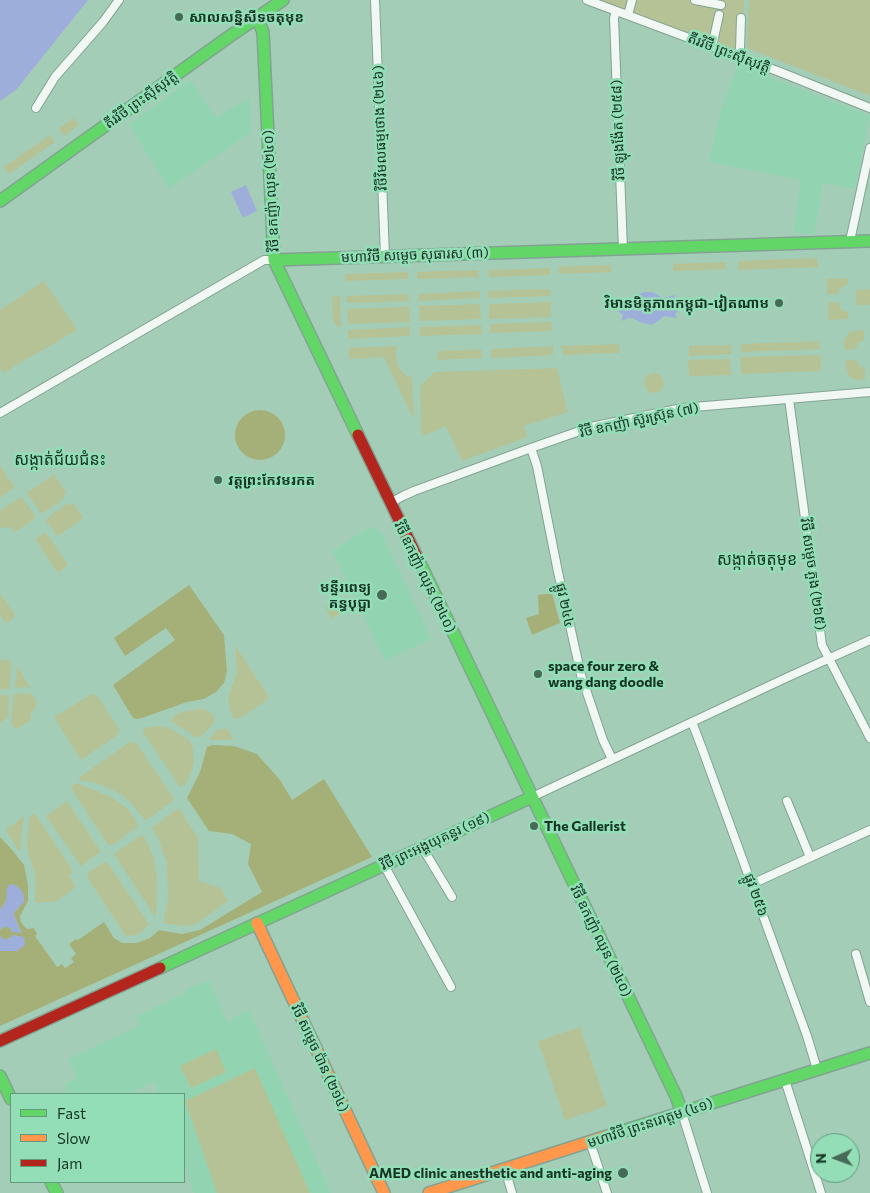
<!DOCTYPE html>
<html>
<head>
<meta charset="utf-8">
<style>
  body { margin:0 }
  #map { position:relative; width:870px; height:1193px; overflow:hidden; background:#a4cdb8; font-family:Commissioner,sans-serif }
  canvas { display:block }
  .legend { position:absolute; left:10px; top:1093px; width:175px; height:90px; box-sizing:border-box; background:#93deb7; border:1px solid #619a7d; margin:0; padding:6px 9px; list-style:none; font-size:15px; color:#153525 }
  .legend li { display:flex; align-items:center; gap:10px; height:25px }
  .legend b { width:25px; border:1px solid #619a7d }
  .north { position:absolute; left:810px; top:1133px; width:50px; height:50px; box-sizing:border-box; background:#93deb7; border:1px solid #619a7d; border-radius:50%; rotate:268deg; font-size:14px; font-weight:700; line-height:20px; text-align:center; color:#153525 }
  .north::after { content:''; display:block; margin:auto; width:18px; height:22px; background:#476a58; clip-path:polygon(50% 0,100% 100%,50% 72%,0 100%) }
</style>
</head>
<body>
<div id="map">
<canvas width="870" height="1193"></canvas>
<ul class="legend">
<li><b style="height:6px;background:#63d668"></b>Fast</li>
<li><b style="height:6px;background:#ff974d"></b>Slow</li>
<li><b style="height:6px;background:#b3261e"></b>Jam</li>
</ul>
<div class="north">N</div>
</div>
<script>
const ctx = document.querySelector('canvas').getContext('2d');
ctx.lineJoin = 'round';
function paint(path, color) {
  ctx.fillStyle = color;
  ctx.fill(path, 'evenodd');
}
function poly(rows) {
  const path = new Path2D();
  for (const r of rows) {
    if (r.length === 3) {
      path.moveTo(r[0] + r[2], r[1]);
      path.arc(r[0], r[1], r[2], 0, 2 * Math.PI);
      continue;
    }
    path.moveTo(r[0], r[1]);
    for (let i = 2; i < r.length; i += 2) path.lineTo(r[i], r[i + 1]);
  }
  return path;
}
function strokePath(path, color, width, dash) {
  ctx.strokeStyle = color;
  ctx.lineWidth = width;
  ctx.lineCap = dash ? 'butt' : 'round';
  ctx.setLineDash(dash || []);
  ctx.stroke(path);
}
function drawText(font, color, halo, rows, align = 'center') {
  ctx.font = font + ' Commissioner,"Noto Sans Khmer",sans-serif';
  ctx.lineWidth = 5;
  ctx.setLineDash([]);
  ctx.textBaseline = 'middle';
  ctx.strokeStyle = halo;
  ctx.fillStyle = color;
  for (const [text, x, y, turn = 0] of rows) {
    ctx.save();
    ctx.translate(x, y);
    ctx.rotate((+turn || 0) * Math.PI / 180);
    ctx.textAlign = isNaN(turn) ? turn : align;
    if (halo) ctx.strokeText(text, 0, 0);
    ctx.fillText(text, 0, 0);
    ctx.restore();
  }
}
paint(poly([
  [738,65,870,116,855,189,823,183,814,235,794,232,801,180,709,162,721,110],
  [191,80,207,105,217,118,236,105,250,98,251,132,169,189,129,124],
  [369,527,376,529,381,532,431,639,385,661,332,551],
  [209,980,228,1023,234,1018,249,1010,331,1193,194,1193,184,1162,184,1094,159,1094,154,1082,127,1094,65,1094,64,1091,67,1089,65,1084,77,1078,69,1059,140,1025,136,1016,185,993,185,990]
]), '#92d4b2');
paint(poly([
  [599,0,744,0,743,53],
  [749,0,870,0,870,96,747,48],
  [74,118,79,125,64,136,59,128],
  [50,135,55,142,9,174,4,167],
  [817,258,818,267,738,270,738,261],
  [726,262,726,269,673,271,673,264],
  [611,265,611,272,559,274,558,267],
  [550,268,550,275,489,277,488,270],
  [478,270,479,277,417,279,417,272],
  [408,272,408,279,346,281,346,274],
  [847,278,848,284,841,288,837,294,827,295,827,279],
  [44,281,77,330,3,373,0,368,0,310],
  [550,289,550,296,489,298,488,291],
  [870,289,870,305,856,305,856,290],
  [480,291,480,298,418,301,418,294],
  [408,294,409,301,347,303,347,296],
  [340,296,341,327,337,327,333,319,332,297],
  [551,302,551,317,489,319,489,304],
  [838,302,841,309,844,311,848,312,848,319,828,320,828,303],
  [480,304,481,319,419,321,419,306],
  [409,307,410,322,348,324,347,309],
  [551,322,552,331,490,333,490,324],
  [481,325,482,334,420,336,420,327],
  [409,327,410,336,348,339,348,330],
  [864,330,864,340,858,343,856,349,845,350,844,342,846,337,850,332,854,331],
  [819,341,820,349,741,352,741,344],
  [619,344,620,353,563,355,562,346],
  [731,345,731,354,689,356,689,346],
  [397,346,396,352,397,365,406,376,412,377,414,416,412,416,384,357,349,359,349,348],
  [553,346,553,355,491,358,491,349],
  [481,349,482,358,437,360,438,351],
  [820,355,821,371,741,374,740,357],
  [730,359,731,375,689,376,688,360],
  [845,360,856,360,859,365,861,367,865,367,865,380,856,380,850,377,847,371],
  [557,368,568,412,524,426,527,437,462,461,446,426,424,436,421,430,420,386,435,372],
  [654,383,10],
  [0,466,15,487,0,498],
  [53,475,55,476,66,492,64,494,65,498,43,513,40,512,27,493],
  [20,497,23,499,35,516,34,519,15,532,10,527,0,528,0,511],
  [68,503,70,505,74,504,82,516,82,518,81,520,59,535,57,536,46,521,47,518],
  [44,533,47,534,67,563,67,566,59,572,56,571,36,541,36,539],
  [0,593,15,615,14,618,8,622,5,622,0,615],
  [347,596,353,607,331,618,325,607],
  [235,645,269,697,264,702,246,715,237,719,234,719,230,709,228,698,237,672],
  [2,659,11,661,10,689,0,689,0,661],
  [17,666,31,688,24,687,15,688],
  [23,693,31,694,36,699,36,707,31,712,31,720,16,730,11,723,14,694],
  [92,694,99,698,119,729,119,732,116,736,81,760,54,717],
  [0,695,8,695,9,699,8,717,0,723],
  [199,709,206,710,214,715,215,721,206,732,199,737,195,737,171,721,174,715,181,712],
  [156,726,168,727,189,740,193,749,194,763,188,780,181,788,180,787,143,732,143,729,145,728],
  [218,729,227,729,231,735,233,740,212,740,209,738],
  [130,742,133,742,137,744,174,799,173,801,147,820,145,820,129,801,121,794,97,783,80,780,78,778],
  [74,784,78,784,85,786,113,798,127,808,136,820,138,826,114,844,110,845,107,843,72,790,72,786],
  [67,801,101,852,81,866,46,816],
  [177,809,180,810,198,838,199,881,221,888,228,901,196,924,184,926,163,923,168,899,167,864,159,840,152,828],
  [33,814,36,815,72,869,72,874,69,876,75,886,75,888,57,901,38,903,36,902,35,900,35,874,28,852,27,839,29,822,30,816],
  [23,817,24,818,21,839,21,850,18,850,6,830],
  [141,835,145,838,154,858,157,879,157,905,155,917,114,854],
  [104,862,108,863,149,924,141,932,132,936,125,935,87,877,89,872],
  [580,1027,607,1106,565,1120,538,1041],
  [216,1049,226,1072,191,1088,180,1066],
  [255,1068,310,1193,217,1193,185,1101]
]), '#b5c296');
paint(poly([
  [260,435,25],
  [189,585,224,635,227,671,224,683,216,692,204,699,187,702,142,718,137,719,133,718,113,685,175,640,166,628,125,656,114,638],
  [552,593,560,623,532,635,526,618,539,614,538,595],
  [212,745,234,746,257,754,280,780,292,800,324,779,372,857,0,1026,0,951,17,951,11,937,6,940,2,938,0,936,0,930,3,927,7,927,11,929,12,932,21,932,14,915,15,911,19,908,6,901,0,910,0,837,13,851,24,865,28,885,28,901,20,916,20,920,23,925,27,929,34,928,37,934,35,936,57,967,62,964,65,968,74,962,71,958,76,954,69,944,76,939,78,940,104,922,114,938,122,943,137,943,150,938,159,930,182,934,200,930,262,892,248,864,251,844,232,834,209,831,187,798,200,772,207,747]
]), '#a5b079');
paint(poly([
  [0,0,88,0,16,90,0,101],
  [246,185,257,211,243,218,231,192],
  [645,292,651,292,657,294,663,298,675,295,674,300,679,306,679,310,675,314,677,318,664,316,657,322,651,325,639,322,633,318,629,318,621,321,623,315,619,312,618,308,619,305,622,303,619,297,627,300,633,299,638,294],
  [10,884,15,885,22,891,24,896,24,902,15,911,14,915,21,933,12,932,11,929,7,927,3,927,0,930,0,910,6,901,7,888],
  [12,935,24,937,25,945,17,951,0,951,0,936,6,940,11,937]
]), '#9eaeda');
const street = poly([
  [375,0,385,256],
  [587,0,780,72,870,108],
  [695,0,721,5],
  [616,11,614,18,623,249],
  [628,15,632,0],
  [712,47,719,15],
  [737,56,740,49,741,18],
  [36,108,55,77,103,22,119,0],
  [850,241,870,148],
  [789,399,822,645,870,738],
  [0,413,264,260,274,260],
  [531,448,537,466,558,572,581,675,603,740,612,759],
  [390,503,403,496,414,491,531,448,591,427,682,408,870,392],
  [692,722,703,751,807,1036,817,1069],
  [532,797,788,677,870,640],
  [787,801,810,857],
  [422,847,452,897],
  [384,865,451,987],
  [752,884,870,830],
  [856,954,870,1002],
  [785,1080,821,1193],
  [682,1113,707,1193],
  [590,1142,607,1193],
  [505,1169,512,1193]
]);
const fast = poly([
  [257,18,263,32,274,260,358,435],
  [0,201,230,36,283,0],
  [274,260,870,241],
  [417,557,676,1096,682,1113],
  [160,968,532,797],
  [0,1076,11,1099],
  [620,1132,870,1053],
  [51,1182,57,1193]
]);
const slow = poly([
  [257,923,384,1193],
  [429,1193,620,1132]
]);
const jam = poly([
  [358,435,417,557],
  [0,1041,160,968]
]);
strokePath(street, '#82a392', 10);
strokePath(fast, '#82a392', 14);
strokePath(slow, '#82a392', 14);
strokePath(jam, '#82a392', 14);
strokePath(street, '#f1f8f4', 8);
strokePath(fast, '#63d668', 11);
strokePath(slow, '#ff974d', 11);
strokePath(jam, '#b3261e', 11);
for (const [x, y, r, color] of [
  [179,17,5,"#476a58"],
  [779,303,5,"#476a58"],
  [218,480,5,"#476a58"],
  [382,595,6,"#476a58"],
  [538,674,5,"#476a58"],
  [534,826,5,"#476a58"],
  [623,1173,6,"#476a58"]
]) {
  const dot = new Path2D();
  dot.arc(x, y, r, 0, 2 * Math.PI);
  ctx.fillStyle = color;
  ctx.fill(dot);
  strokePath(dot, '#93deb7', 2);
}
drawText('bold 14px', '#153525', '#93deb7', [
  ["សាលសន្និសីទចតុមុខ",189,17],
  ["វិមានមិត្តភាពកម្ពុជា-វៀតណាម",769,303,"right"],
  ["វត្តព្រះកែវមរកត",228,480],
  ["មន្ទីរពេទ្យ",371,587,"right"],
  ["គន្ធបុប្ផា",371,603,"right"],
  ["space four zero &",548,666],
  ["wang dang doodle",548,682],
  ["The Gallerist",544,826],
  ["AMED clinic anesthetic and anti-aging",612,1173,"right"]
], 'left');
drawText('14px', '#153525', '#93deb7', [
  ["តីរវិថី ព្រះស៊ីសុវត្តិ",729,53,21],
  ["តីរវិថី ព្រះស៊ីសុវត្តិ",141,100,-36],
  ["វិថីវិមលធម្មថោង (២៤៦)",380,128,-92],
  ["វិថី ឡុងង៉ែត (២៥៨)",618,130,-92],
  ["វិថី ឧកញ៉ា ឈុន (២៤០)",271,191,-93],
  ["មហាវិថី សម្តេច សុធារស (៣)",415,255,-2],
  ["វិថី ឧកញ៉ា ស៊ួរស៊្រុន (៧)",639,420,-12],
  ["វិថី សម្តេច ភួង (២៦៥)",813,574,82],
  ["វិថី ឧកញ៉ា ឈុន (២៤០)",425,577,64],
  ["ផ្លូវ ២៤៤",565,605,78],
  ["វិថី ព្រះអង្គយុគន្ធរ (១៩)",435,841,-25],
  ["ផ្លូវ ២៥៦",756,895,70],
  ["វិថី ឧកញ៉ា ឈុន (២៤០)",601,941,64],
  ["វិថី សម្តេច ប៉ាន (២១៤)",320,1058,65],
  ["មហាវិថី ព្រះនរោត្តម (៤១)",650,1123,-18]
]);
drawText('16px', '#153525', '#93deb7', [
  ["សង្កាត់ជ័យជំនះ",60,460],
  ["សង្កាត់ចតុមុខ",757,560]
]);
</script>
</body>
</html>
